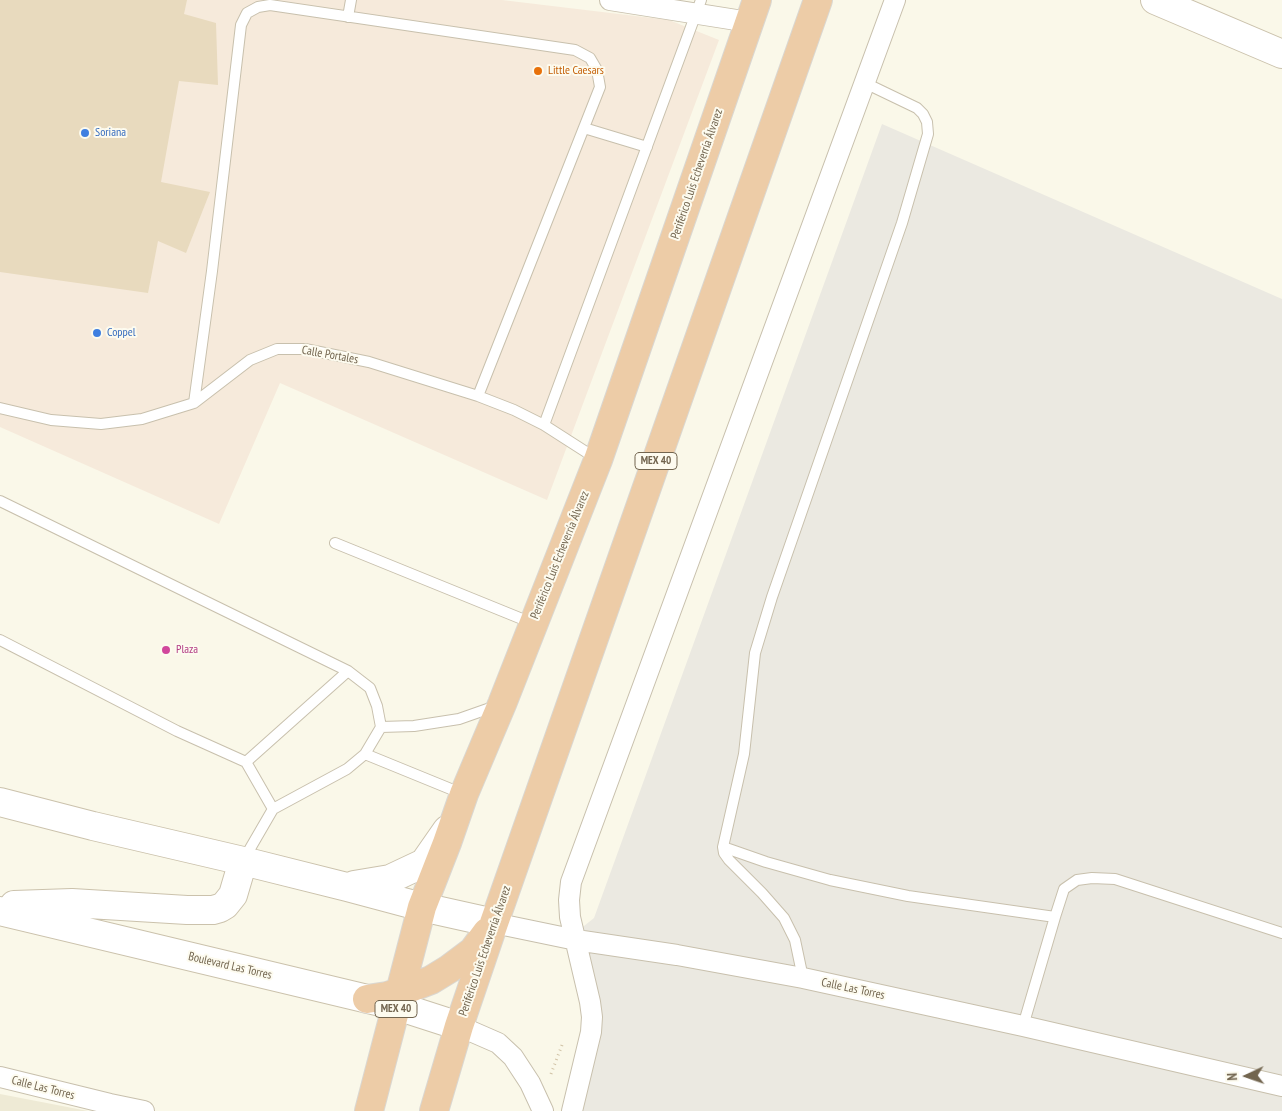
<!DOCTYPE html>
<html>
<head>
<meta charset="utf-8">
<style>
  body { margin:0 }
  #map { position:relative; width:1282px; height:1111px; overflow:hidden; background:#faf8e9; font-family:"PT Sans Narrow",sans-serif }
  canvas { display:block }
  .north { position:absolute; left:1222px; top:1051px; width:50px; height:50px; -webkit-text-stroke:4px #fdfbef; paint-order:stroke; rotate:267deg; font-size:14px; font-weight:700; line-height:20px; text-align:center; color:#72654f }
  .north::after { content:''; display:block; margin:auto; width:18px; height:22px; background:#72654f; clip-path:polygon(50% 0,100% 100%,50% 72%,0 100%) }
</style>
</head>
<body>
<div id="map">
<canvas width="1282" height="1111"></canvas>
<div class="north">N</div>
</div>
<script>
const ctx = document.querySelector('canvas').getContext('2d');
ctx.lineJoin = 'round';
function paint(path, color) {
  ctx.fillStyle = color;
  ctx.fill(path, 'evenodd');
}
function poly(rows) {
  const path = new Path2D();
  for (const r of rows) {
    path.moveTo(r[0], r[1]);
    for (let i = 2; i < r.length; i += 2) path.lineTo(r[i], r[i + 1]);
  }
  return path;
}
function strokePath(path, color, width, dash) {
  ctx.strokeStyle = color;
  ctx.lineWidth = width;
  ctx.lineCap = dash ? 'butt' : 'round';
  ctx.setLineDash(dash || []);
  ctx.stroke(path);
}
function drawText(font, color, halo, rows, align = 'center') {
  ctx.font = font + ' "PT Sans Narrow",sans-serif';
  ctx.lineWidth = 4;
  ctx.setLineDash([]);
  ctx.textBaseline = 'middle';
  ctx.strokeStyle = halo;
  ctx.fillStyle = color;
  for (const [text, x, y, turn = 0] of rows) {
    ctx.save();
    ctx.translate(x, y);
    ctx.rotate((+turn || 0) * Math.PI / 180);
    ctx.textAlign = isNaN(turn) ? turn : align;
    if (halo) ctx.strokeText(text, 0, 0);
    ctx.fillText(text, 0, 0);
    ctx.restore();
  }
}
paint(poly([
  [0,1094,88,1111,0,1111]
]), '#eeead5');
paint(poly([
  [0,0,502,0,669,20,719,40,547,500,280,383,219,524,0,427]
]), '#f6eadb');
paint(poly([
  [882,124,1282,299,1282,1111,566,1111,589,1020,569,938,594,918]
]), '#ebe9e1');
paint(poly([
  [0,0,187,0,184,14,216,23,218,85,179,81,161,182,210,192,186,253,158,241,148,293,0,272]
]), '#e8dabe');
const lane = poly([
  [348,17,351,0],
  [584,128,647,147],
  [194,403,212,271,241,25,247,13,258,7,270,5,575,50,590,58,597,70,600,87,478,396],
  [0,408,51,420,101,424,142,419,194,403,250,360,277,349,305,349,369,362,478,396,514,410,544,425,597,459],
  [544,425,701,0],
  [0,501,348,671,370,688,377,706,381,727,365,754,347,769,273,809],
  [335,543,532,623],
  [0,640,177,731,246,762,273,809,244,859],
  [381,727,414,726,459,719,496,706],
  [365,754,463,794],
  [246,762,348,671],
  [723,847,766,862,830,880,908,896,1055,917],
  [803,978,795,940,784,918,762,893,729,860,724,853,723,847,744,754,755,653,772,597,902,223,928,134,927,122,923,114,917,108,865,83],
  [1023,1026,1055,917,1064,889,1077,880,1092,878,1115,879,1282,933]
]);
const street = poly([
  [610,0,749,22],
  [494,923,576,940,677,955,803,978,1023,1026,1282,1086],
  [459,1026,498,1043,513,1057,530,1083,543,1111],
  [0,1077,110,1104,144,1111],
  [572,1111,591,1032,592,1017,590,1002,570,917,569,900,571,882,895,0]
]);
const secondary = poly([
  [1155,0,1282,54],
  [0,802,93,826,243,861,347,887,422,907,494,923],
  [354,885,390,879,424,863,447,830],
  [14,905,72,903,187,910,213,910,220,908,225,905,233,895,243,861],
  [0,911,397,1006,459,1026]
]);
const highway = poly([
  [367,999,387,996,400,992,431,980,449,969,473,951,487,932],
  [369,1111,422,907,447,843,464,794,502,704,598,460,757,0],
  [434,1111,459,1026,494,923,818,0]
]);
strokePath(lane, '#c8c0ad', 12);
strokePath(street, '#c8c0ad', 22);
strokePath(secondary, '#cbc2ac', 30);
strokePath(highway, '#dad7d1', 30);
strokePath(poly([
  [551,1074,562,1045]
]), '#d1c3a6', 3, [1, 4]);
strokePath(lane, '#fff', 10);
strokePath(street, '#fff', 20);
strokePath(secondary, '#fff', 28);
strokePath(highway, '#edcca7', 28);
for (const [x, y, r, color] of [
  [538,71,5,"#e8710a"],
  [85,133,5,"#3f7fe0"],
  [97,333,5,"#3f7fe0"],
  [166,650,5,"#d1479c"]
]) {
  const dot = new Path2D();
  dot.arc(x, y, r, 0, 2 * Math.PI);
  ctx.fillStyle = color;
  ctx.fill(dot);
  strokePath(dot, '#fdfbef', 2);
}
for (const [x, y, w] of [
  [656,461,42],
  [396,1009,42]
]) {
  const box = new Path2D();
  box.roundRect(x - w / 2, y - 8.5, w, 17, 4);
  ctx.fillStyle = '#fdfbef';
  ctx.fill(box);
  strokePath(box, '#72654f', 1);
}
drawText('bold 11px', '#72654f', null, [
  ["MEX 40",656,461],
  ["MEX 40",396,1009]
]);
drawText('12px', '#c56008', '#fdfbef', [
  ["Little Caesars",548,71]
], 'left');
drawText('12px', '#366cbe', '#fdfbef', [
  ["Soriana",95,133],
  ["Coppel",107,333]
], 'left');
drawText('12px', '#72654f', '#fdfbef', [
  ["Periférico Luis Echeverría Álvarez",697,174,-71],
  ["Calle Portales",330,355,10],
  ["Periférico Luis Echeverría Álvarez",560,555,-68],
  ["Periférico Luis Echeverría Álvarez",485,951,-71],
  ["Boulevard Las Torres",230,966,13],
  ["Calle Las Torres",853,989,12],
  ["Calle Las Torres",43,1088,14]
]);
drawText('12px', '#b23c85', '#fdfbef', [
  ["Plaza",176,650]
], 'left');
</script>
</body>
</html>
